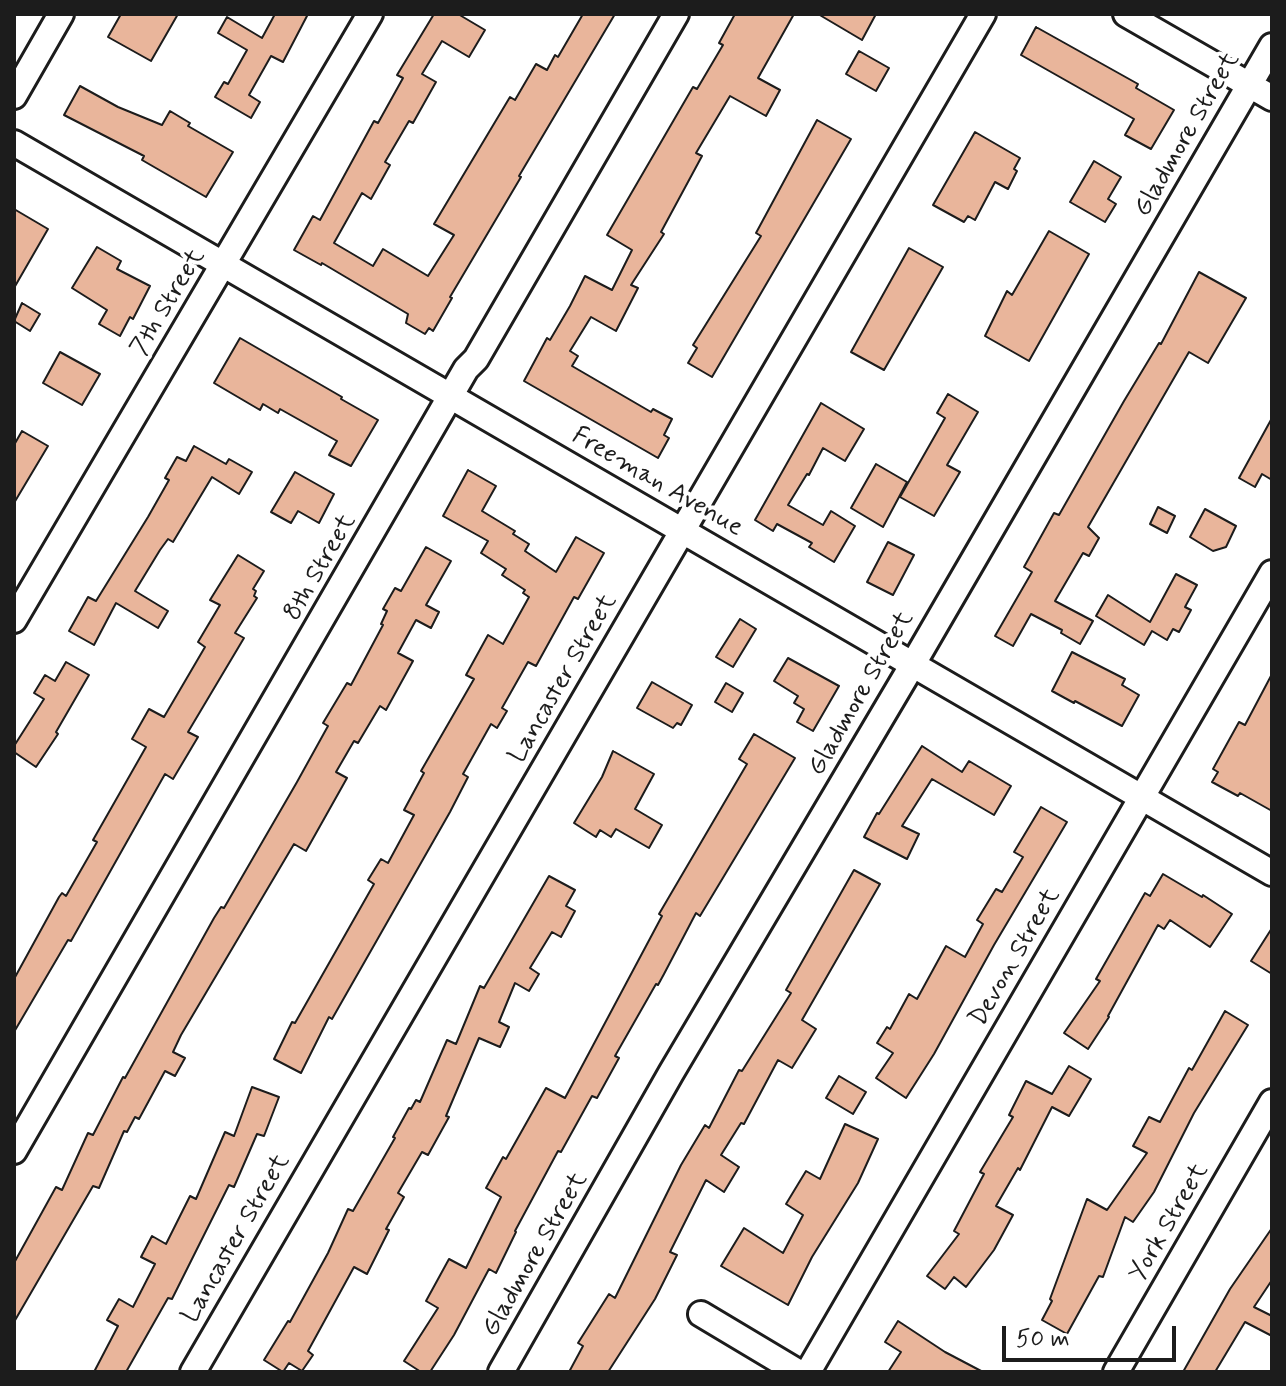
<!DOCTYPE html>
<html>
<head>
<meta charset="utf-8">
<style>
  body { margin:0 }
  #map { position:relative; width:1286px; height:1386px; overflow:hidden; background:#fff; font-family:Mynerve,sans-serif }
  canvas { display:block }
  .frame { position:absolute; inset:0; border:16px solid #1c1c1c; pointer-events:none }
  .scale { position:absolute; left:1002px; top:1326px; width:174px; height:36px; box-sizing:border-box; border:4px solid #1c1c1c; border-top:0; padding-left:10px; font-size:24px; line-height:28px; white-space:nowrap; color:#1c1c1c; -webkit-text-stroke:6px #fff; paint-order:stroke }
</style>
</head>
<body>
<div id="map">
<canvas width="1286" height="1386"></canvas>
<div class="frame"></div>
<div class="scale">50 m</div>
</div>
<script>
const ctx = document.querySelector('canvas').getContext('2d');
ctx.lineJoin = 'round';
function paint(path, color) {
  ctx.fillStyle = color;
  ctx.fill(path, 'evenodd');
}
function poly(rows) {
  const path = new Path2D();
  for (const r of rows) {
    path.moveTo(r[0], r[1]);
    for (let i = 2; i < r.length; i += 2) path.lineTo(r[i], r[i + 1]);
  }
  return path;
}
function strokePath(path, color, width, dash) {
  ctx.strokeStyle = color;
  ctx.lineWidth = width;
  ctx.lineCap = dash ? 'butt' : 'round';
  ctx.setLineDash(dash || []);
  ctx.stroke(path);
}
function drawText(font, color, halo, rows, align = 'center') {
  ctx.font = font + ' Mynerve,sans-serif';
  ctx.lineWidth = 8;
  ctx.setLineDash([]);
  ctx.textBaseline = 'middle';
  ctx.strokeStyle = halo;
  ctx.fillStyle = color;
  for (const [text, x, y, turn = 0] of rows) {
    ctx.save();
    ctx.translate(x, y);
    ctx.rotate((+turn || 0) * Math.PI / 180);
    ctx.textAlign = isNaN(turn) ? turn : align;
    if (halo) ctx.strokeText(text, 0, 0);
    ctx.fillText(text, 0, 0);
    ctx.restore();
  }
}
const building = poly([
  [121,14,178,14,151,61,108,37,121,14],
  [275,14,308,14,283,62,271,56,249,95,260,102,251,118,215,97,224,82,228,84,247,50,218,33,227,17,262,38,275,14],
  [434,14,458,14,485,30,469,57,442,41,422,74,436,82,413,123,409,121,385,162,390,165,371,199,362,193,334,243,373,266,383,249,428,276,454,235,434,224,510,97,515,100,536,64,547,70,555,55,558,57,583,14,615,14,519,176,521,177,450,297,452,298,433,331,429,328,425,334,406,323,408,314,322,263,321,265,294,250,313,216,320,220,374,121,378,123,403,78,397,75,434,14],
  [735,14,794,14,758,78,780,90,766,116,730,96,696,153,702,156,661,232,664,234,631,285,638,288,616,331,591,317,570,351,578,356,572,366,651,412,653,409,672,419,664,435,669,438,658,458,524,381,547,338,550,340,570,306,585,276,612,290,632,250,607,235,693,87,697,89,723,45,719,43,735,14],
  [818,14,876,14,862,40,818,14],
  [1036,27,1138,84,1136,88,1174,110,1151,149,1125,135,1134,119,1021,55,1036,27],
  [859,51,889,68,876,91,846,74,859,51],
  [80,86,118,107,162,125,170,111,190,123,188,126,233,152,206,197,142,160,144,156,64,115,80,86],
  [817,120,851,139,712,377,688,363,697,348,693,345,761,236,756,233,817,120],
  [975,132,1020,158,1014,169,1017,171,1008,189,995,182,975,220,968,216,964,222,933,205,975,132],
  [1094,161,1121,177,1108,199,1116,204,1105,222,1070,202,1094,161],
  [14,209,48,229,14,288,14,209],
  [1049,231,1089,254,1029,361,985,336,1007,291,1012,295,1049,231],
  [97,247,121,261,117,269,150,286,133,319,130,317,120,336,99,324,107,310,72,288,97,247],
  [909,248,943,267,884,370,851,352,909,248],
  [1199,272,1246,298,1208,363,1189,352,1088,527,1099,538,1089,556,1083,553,1055,601,1093,621,1080,644,1061,633,1062,630,1031,614,1013,646,995,636,1032,572,1024,567,1054,513,1059,515,1124,401,1159,343,1161,344,1199,272],
  [22,303,40,314,30,331,14,321,22,303],
  [240,338,342,397,341,399,378,420,351,466,329,455,337,441,280,409,278,413,263,404,260,410,214,383,240,338],
  [60,352,100,374,82,405,43,383,60,352],
  [948,394,978,412,947,465,960,472,934,516,900,497,945,418,937,413,948,394],
  [821,403,864,429,845,461,823,448,809,475,807,474,788,505,823,525,831,511,855,526,834,562,809,547,812,543,777,524,773,531,755,520,821,403],
  [1272,418,1272,480,1262,474,1255,487,1239,478,1272,418],
  [22,431,48,446,14,503,14,445,22,431],
  [194,446,226,464,229,459,252,472,239,494,212,477,173,542,168,539,160,550,135,591,168,611,158,628,116,603,94,645,69,631,88,597,96,601,148,517,169,480,165,478,177,457,186,461,194,446],
  [876,464,907,482,883,527,851,508,876,464],
  [468,470,496,486,482,511,515,531,513,534,529,544,525,551,556,572,576,537,604,553,578,599,574,597,536,666,528,662,502,708,507,711,497,728,491,724,463,774,468,777,450,812,332,1019,329,1017,301,1073,274,1059,292,1022,295,1023,374,884,368,880,381,859,388,863,414,815,404,810,424,773,421,771,474,679,466,675,488,635,503,644,529,597,523,593,525,590,502,575,506,569,481,553,488,541,443,516,468,470],
  [295,472,334,494,319,523,298,511,291,523,271,512,295,472],
  [1158,507,1175,516,1167,533,1150,524,1158,507],
  [1205,509,1236,526,1226,547,1213,551,1190,537,1205,509],
  [888,542,914,555,893,595,867,582,888,542],
  [426,547,451,561,426,605,439,612,431,628,416,620,398,653,413,661,386,710,380,706,358,743,354,741,336,772,347,778,306,851,294,844,181,1035,173,1052,185,1058,175,1076,165,1071,139,1119,135,1117,127,1132,124,1131,99,1188,93,1186,14,1322,14,1263,56,1187,62,1190,88,1133,93,1135,123,1077,125,1078,214,918,221,907,224,908,297,782,328,726,323,723,347,683,351,685,383,625,381,624,387,611,383,609,395,588,401,591,426,547],
  [238,555,264,571,253,589,256,591,254,596,257,598,235,633,244,638,188,732,198,737,173,779,165,774,71,941,68,940,14,1032,14,979,59,897,62,893,66,896,97,842,93,840,146,747,132,739,149,709,164,717,205,647,198,642,220,605,210,600,238,555],
  [1176,574,1197,585,1185,607,1191,610,1179,632,1173,629,1167,640,1152,631,1144,645,1096,616,1108,595,1150,622,1176,574],
  [740,619,756,629,733,667,716,657,740,619],
  [1072,652,1125,679,1122,685,1139,695,1122,726,1075,701,1074,703,1052,691,1072,652],
  [788,658,839,686,813,731,797,722,804,709,794,703,798,696,774,681,788,658],
  [66,662,89,675,56,732,58,734,36,767,14,752,14,746,44,699,34,693,45,675,55,681,66,662],
  [1272,674,1272,811,1240,793,1238,796,1212,782,1218,772,1213,769,1239,722,1245,725,1272,674],
  [652,682,692,705,681,725,677,723,673,728,637,708,652,682],
  [726,683,743,693,732,712,715,702,726,683],
  [754,734,795,758,700,916,696,913,664,974,658,985,656,984,615,1056,619,1058,597,1098,592,1096,561,1152,558,1151,515,1231,516,1232,496,1273,489,1269,454,1335,430,1372,421,1372,404,1361,438,1308,426,1301,449,1259,466,1268,501,1197,486,1188,503,1157,506,1159,546,1088,565,1098,662,916,659,914,747,764,739,759,754,734],
  [922,746,962,772,969,761,1011,786,994,815,932,779,902,826,919,834,907,859,864,837,877,813,879,814,922,746],
  [613,751,654,774,635,809,662,825,649,848,616,829,611,837,600,830,596,837,574,823,602,777,613,751],
  [1041,807,1067,822,994,945,934,1054,906,1098,876,1078,893,1053,877,1043,887,1027,890,1029,909,994,917,999,946,946,965,957,983,924,977,920,996,889,1002,892,1023,857,1014,852,1041,807],
  [854,870,880,884,802,1020,816,1029,792,1068,778,1060,744,1124,741,1123,721,1155,739,1167,724,1192,706,1180,670,1252,677,1255,655,1299,608,1372,569,1372,583,1346,578,1343,609,1294,615,1298,681,1165,705,1125,709,1128,739,1070,742,1071,791,993,786,990,854,870],
  [1163,874,1202,897,1203,895,1232,914,1210,947,1170,920,1164,929,1158,925,1108,1016,1109,1017,1088,1049,1064,1033,1100,981,1096,979,1145,893,1150,896,1163,874],
  [549,876,575,890,566,906,575,911,561,937,552,932,530,968,539,974,529,991,515,983,499,1022,509,1027,500,1047,479,1038,446,1116,449,1117,428,1155,422,1152,398,1193,404,1197,386,1229,389,1230,367,1274,354,1267,308,1351,313,1355,302,1371,289,1363,283,1372,264,1360,288,1321,290,1322,328,1253,348,1209,353,1211,395,1138,393,1137,409,1108,411,1109,416,1100,420,1102,447,1040,456,1044,480,986,484,988,549,876],
  [1272,928,1272,974,1251,961,1272,928],
  [1225,1011,1248,1025,1194,1113,1154,1192,1133,1222,1125,1217,1103,1277,1099,1276,1067,1334,1042,1320,1052,1301,1050,1299,1087,1199,1107,1210,1147,1153,1133,1146,1149,1117,1160,1122,1189,1068,1192,1070,1225,1011],
  [1069,1066,1091,1079,1069,1116,1052,1107,1020,1170,1018,1168,996,1206,1013,1215,994,1250,966,1287,954,1277,945,1289,927,1276,959,1234,954,1231,984,1174,980,1172,1013,1117,1009,1115,1026,1081,1052,1094,1069,1066],
  [839,1076,866,1092,853,1114,826,1098,839,1076],
  [252,1087,279,1097,264,1136,257,1134,234,1187,229,1185,172,1299,168,1298,126,1372,94,1372,118,1326,107,1320,119,1299,133,1307,155,1264,141,1257,152,1236,166,1244,190,1196,196,1199,225,1132,234,1136,252,1087],
  [845,1124,878,1139,858,1183,812,1257,788,1305,721,1266,744,1228,783,1253,803,1215,786,1204,806,1171,820,1179,845,1124],
  [1272,1228,1272,1280,1254,1307,1272,1316,1272,1336,1245,1322,1215,1372,1183,1372,1230,1289,1272,1228],
  [898,1321,945,1352,983,1372,888,1372,901,1352,885,1342,898,1321]
]);
paint(building, '#e9b59b');
strokePath(building, '#1c1c1c', 2);
const minor = poly([
  [1126,14,1272,98],
  [14,96,61,14],
  [14,143,1272,873],
  [14,620,370,14],
  [14,1151,466,369,476,359,676,14],
  [701,1314,798,1372],
  [193,1372,983,14],
  [501,1372,671,1073,913,664,1272,46],
  [808,1372,1272,573],
  [1116,1372,1272,1102]
]);
strokePath(minor, '#1c1c1c', 30);
strokePath(minor, '#fff', 24);
drawText('26px', '#1c1c1c', '#fff', [
  ["Gladmore Street",1188,135,-60],
  ["7th Street",169,303,-59],
  ["Freeman Avenue",657,483,30],
  ["8th Street",321,568,-60],
  ["Lancaster Street",564,679,-60],
  ["Gladmore Street",862,694,-60],
  ["Devon Street",1016,958,-60],
  ["York Street",1170,1223,-60],
  ["Lancaster Street",237,1239,-60],
  ["Gladmore Street",536,1255,-60]
]);
</script>
</body>
</html>
